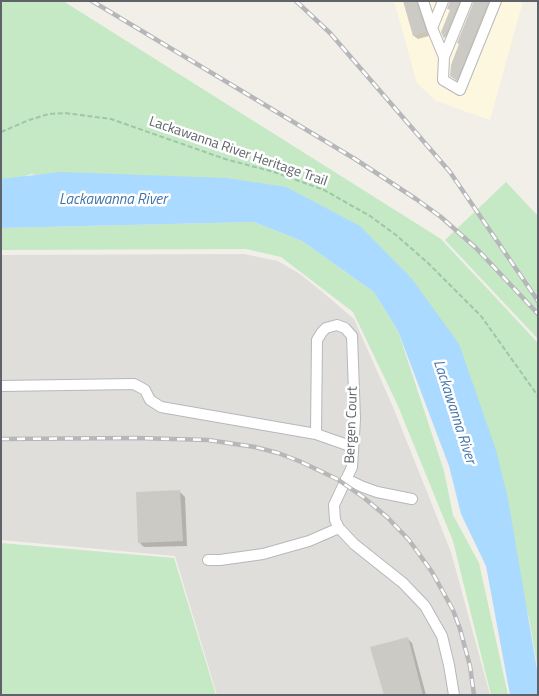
<!DOCTYPE html>
<html>
<head>
<meta charset="utf-8">
<style>
  body { margin:0 }
  #map { position:relative; width:539px; height:696px; overflow:hidden; background:#f1efe8; font-family:"Titillium Web",sans-serif }
  canvas { display:block }
  .frame { position:absolute; inset:0; border:2px solid #5f6368; pointer-events:none }
</style>
</head>
<body>
<div id="map">
<canvas width="539" height="696"></canvas>
<div class="frame"></div>
</div>
<script>
const ctx = document.querySelector('canvas').getContext('2d');
ctx.lineJoin = 'round';
function paint(path, color) {
  ctx.fillStyle = color;
  ctx.fill(path, 'evenodd');
}
function poly(rows) {
  const path = new Path2D();
  for (const r of rows) {
    path.moveTo(r[0], r[1]);
    for (let i = 2; i < r.length; i += 2) path.lineTo(r[i], r[i + 1]);
  }
  return path;
}
function strokePath(path, color, width, dash) {
  ctx.strokeStyle = color;
  ctx.lineWidth = width;
  ctx.lineCap = dash ? 'butt' : 'round';
  ctx.setLineDash(dash || []);
  ctx.stroke(path);
}
function drawText(font, color, halo, rows, align = 'center') {
  ctx.font = font + ' "Titillium Web",sans-serif';
  ctx.lineWidth = 5;
  ctx.setLineDash([]);
  ctx.textBaseline = 'middle';
  ctx.strokeStyle = halo;
  ctx.fillStyle = color;
  for (const [text, x, y, turn = 0] of rows) {
    ctx.save();
    ctx.translate(x, y);
    ctx.rotate((+turn || 0) * Math.PI / 180);
    ctx.textAlign = isNaN(turn) ? turn : align;
    if (halo) ctx.strokeText(text, 0, 0);
    ctx.fillText(text, 0, 0);
    ctx.restore();
  }
}
paint(poly([
  [394,1,523,1,490,120,436,101,417,83]
]), '#fef7e0');
paint(poly([
  [244,254,278,261,300,274,326,295,354,319,393,407,451,552,490,695,217,695,175,556,1,540,1,255]
]), '#e0deda');
paint(poly([
  [1,1,63,1,441,239,538,343,538,671,529,618,495,505,469,387,327,236,140,189,30,174,1,189],
  [506,182,538,216,538,339,445,240],
  [254,222,302,241,374,292,398,331,444,471,453,515,479,563,508,695,491,695,453,541,398,406,353,312,281,257,246,249,1,250,1,228],
  [1,543,174,558,216,695,1,695]
]), '#c5e8c5');
paint(poly([
  [61,172,226,178,286,187,360,226,412,279,459,344,496,450,508,499,538,675,538,695,510,695,486,566,461,514,449,466,398,331,374,292,302,241,254,222,1,228,1,179]
]), '#aadaff');
paint(poly([
  [404,1,418,1,429,36,418,39,414,36],
  [451,1,466,1,449,42,442,32,451,10],
  [474,1,496,1,461,84,451,76],
  [180,492,185,497,187,546,144,547,139,542],
  [407,638,412,643,426,695,385,695]
]), '#0003');
paint(poly([
  [403,1,416,1,426,32,413,36],
  [450,1,459,1,444,39,441,32,450,10,447,9],
  [474,1,488,1,457,80,450,76,451,65,459,44,457,43],
  [180,490,183,541,138,543,136,492],
  [408,637,423,695,384,695,370,647]
]), '#cccac5');
const minor = poly([
  [423,1,432,28,444,57,467,1],
  [432,28,443,1],
  [444,57,443,80,460,90,496,1],
  [1,386,134,384,145,390,150,400,161,407,316,434,353,447],
  [316,434,317,340,322,332,326,328,337,325,345,328,352,336,355,419,352,467,334,505,335,520,339,528,354,544,403,583,425,606,442,636,449,665,454,695],
  [346,479,363,487,377,492,412,499],
  [208,560,220,560,263,554,309,541,339,528]
]);
strokePath(minor, '#b5b8bc', 12);
strokePath(poly([
  [1,132,29,120,49,114,65,113,111,119,225,159,274,172,324,190,370,216,396,235,428,263,481,316,538,396]
]), '#9cc7a9', 2, [5, 2.5]);
strokePath(minor, '#fff', 10);
const rail = poly([
  [92,1,355,159,416,199,441,217,476,248,538,314],
  [296,1,330,33,450,172,538,301],
  [1,439,137,438,208,440,255,447,278,453,299,461,337,479,363,497,387,517,409,540,432,572,453,610,460,629,470,666,474,695]
]);
strokePath(rail, '#b6b7b8', 4.5);
strokePath(rail, '#fff', 2.5, [8]);
drawText('14px', '#5f6368', '#fff', [
  ["Lackawanna River Heritage Trail",238,152,19],
  ["Bergen Court",352,425,-88]
]);
drawText('italic 15px', '#4174aa', '#fff', [
  ["Lackawanna River",113,200],
  ["Lackawanna River",454,412,72]
]);
</script>
</body>
</html>
